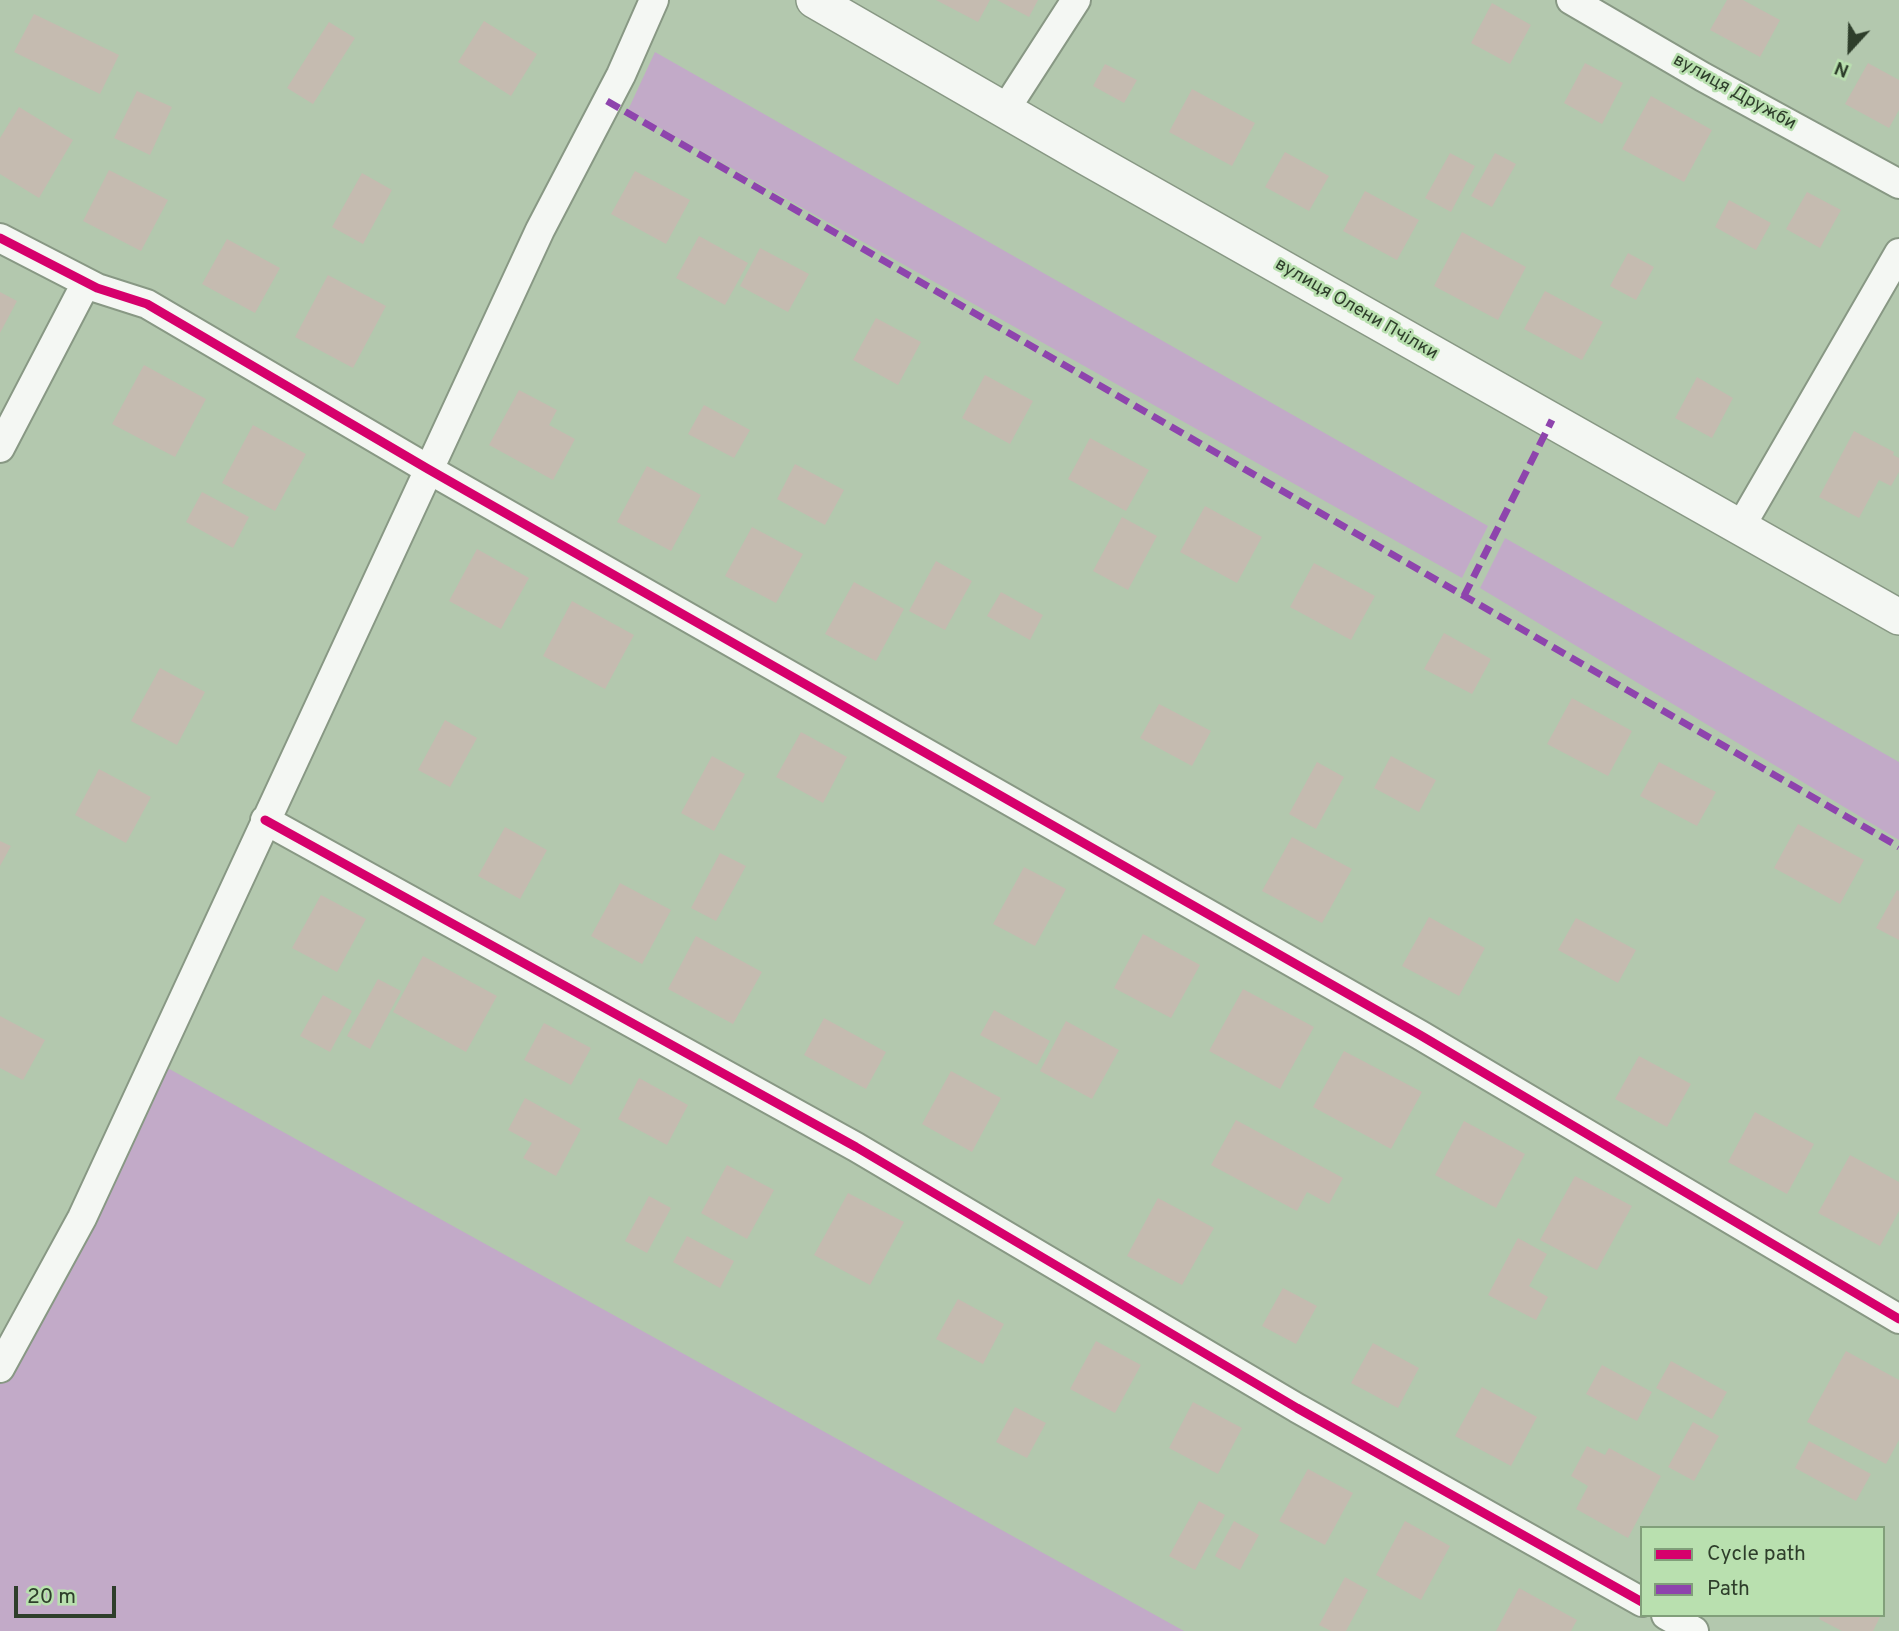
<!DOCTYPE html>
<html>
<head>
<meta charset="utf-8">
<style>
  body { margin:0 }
  #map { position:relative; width:1899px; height:1631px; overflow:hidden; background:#b3c8ae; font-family:Overpass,sans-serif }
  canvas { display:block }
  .legend { position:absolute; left:1640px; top:1526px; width:245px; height:91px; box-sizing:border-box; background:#b9e0af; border:2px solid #819f7a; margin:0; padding:9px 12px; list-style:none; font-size:21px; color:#2e3e2b }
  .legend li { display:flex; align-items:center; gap:14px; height:35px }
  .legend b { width:35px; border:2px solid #819f7a }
  .north { position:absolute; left:1815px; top:14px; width:70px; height:70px; -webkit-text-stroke:5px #b9e0af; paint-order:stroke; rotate:202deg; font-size:19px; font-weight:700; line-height:28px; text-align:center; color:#2e3e2b }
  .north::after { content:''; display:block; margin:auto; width:24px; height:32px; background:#2e3e2b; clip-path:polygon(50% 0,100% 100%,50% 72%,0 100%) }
  .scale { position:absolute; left:14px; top:1586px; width:102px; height:32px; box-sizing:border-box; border:4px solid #2e3e2b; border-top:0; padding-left:9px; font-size:21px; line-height:24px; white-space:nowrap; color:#2e3e2b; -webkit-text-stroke:5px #b9e0af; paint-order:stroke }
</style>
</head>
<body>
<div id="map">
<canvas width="1899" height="1631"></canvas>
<ul class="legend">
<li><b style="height:9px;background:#d6006c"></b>Cycle path</li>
<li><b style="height:9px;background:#8e44ad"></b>Path</li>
</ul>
<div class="north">N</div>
<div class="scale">20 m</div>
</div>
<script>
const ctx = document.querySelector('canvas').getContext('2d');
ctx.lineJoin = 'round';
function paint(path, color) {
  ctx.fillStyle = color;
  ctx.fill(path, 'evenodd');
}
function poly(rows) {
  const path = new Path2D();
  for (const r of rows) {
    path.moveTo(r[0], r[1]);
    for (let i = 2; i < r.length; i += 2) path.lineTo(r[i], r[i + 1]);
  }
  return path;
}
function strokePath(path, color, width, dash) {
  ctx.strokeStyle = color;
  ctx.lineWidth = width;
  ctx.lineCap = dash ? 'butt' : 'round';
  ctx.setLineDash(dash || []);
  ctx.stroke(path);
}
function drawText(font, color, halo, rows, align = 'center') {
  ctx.font = font + ' Overpass,sans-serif';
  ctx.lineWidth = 5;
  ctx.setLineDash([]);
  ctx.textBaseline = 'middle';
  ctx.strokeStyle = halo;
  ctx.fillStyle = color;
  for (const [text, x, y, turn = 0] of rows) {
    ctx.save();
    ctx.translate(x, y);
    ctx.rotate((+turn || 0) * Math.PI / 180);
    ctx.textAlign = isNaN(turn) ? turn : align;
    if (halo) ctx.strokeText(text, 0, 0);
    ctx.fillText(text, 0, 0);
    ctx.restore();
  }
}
paint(poly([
  [655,52,1488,526,1462,578,628,110],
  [1505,538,1899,762,1899,840,1480,588],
  [155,1061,1184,1631,0,1631,0,1368]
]), '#c2aac8');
paint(poly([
  [936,0,990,0,978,22],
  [997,0,1038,0,1029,17],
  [1727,0,1743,0,1780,20,1760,57,1710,30],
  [1492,3,1531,25,1510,64,1471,43],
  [34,14,119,55,100,94,14,52],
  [484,21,537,54,511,96,458,62],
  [329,22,355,38,313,104,287,88],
  [1585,63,1623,83,1602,124,1564,103],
  [1868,63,1899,80,1899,110,1889,128,1845,104],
  [1105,64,1137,80,1124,103,1093,86],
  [1192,89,1255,123,1232,166,1169,132],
  [137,91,172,107,150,155,114,138],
  [1651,96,1712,130,1684,182,1622,149],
  [19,107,73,140,39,198,0,174,0,138],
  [1285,152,1329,176,1309,211,1265,187],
  [1450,153,1475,166,1451,212,1425,198],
  [1495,153,1516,164,1492,207,1471,196],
  [109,170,168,200,141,251,83,221],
  [635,171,690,200,666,244,611,214],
  [362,173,392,190,363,244,332,227],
  [1365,191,1419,220,1397,260,1343,231],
  [1807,192,1841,210,1820,248,1786,229],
  [1729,200,1771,223,1756,250,1715,227],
  [1462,232,1526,267,1498,320,1434,286],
  [699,236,748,263,725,305,676,278],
  [227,239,280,268,255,313,202,284],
  [760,248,809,274,788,312,740,286],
  [1628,253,1654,267,1636,300,1610,286],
  [328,275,386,306,353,368,295,337],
  [1545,291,1603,322,1582,360,1524,329],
  [0,292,17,301,0,333],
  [876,318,921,342,898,385,853,360],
  [144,365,206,399,175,457,112,424],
  [985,375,1033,401,1010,444,962,418],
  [1697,377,1733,398,1712,438,1675,418],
  [519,390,557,410,549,425,575,439,553,480,489,445],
  [704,405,750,430,734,458,688,434],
  [253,425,306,454,275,511,222,483],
  [1854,431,1894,452,1893,455,1899,458,1899,472,1891,486,1879,480,1859,518,1819,497],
  [1090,438,1149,470,1126,511,1068,479],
  [795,464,844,490,825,525,777,499],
  [647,466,701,495,671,551,617,522],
  [202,492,249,517,233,548,186,522],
  [1205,506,1262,537,1237,583,1180,552],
  [1122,517,1157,536,1128,590,1093,571],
  [752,527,803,554,776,603,725,576],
  [477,549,529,578,501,629,449,601],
  [936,561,972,581,945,630,909,611],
  [1314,563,1375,596,1351,640,1290,607],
  [854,582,904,609,876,661,825,634],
  [1001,592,1043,615,1030,640,987,616],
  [572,601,634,635,605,689,543,656],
  [1444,633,1491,659,1472,694,1424,669],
  [160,668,205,692,177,745,131,721],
  [1572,698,1632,731,1608,776,1547,744],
  [1159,704,1211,731,1192,766,1140,738],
  [445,720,477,738,450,787,418,770],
  [801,732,847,757,823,803,776,777],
  [712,756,745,774,714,831,681,813],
  [1391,756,1436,780,1419,812,1374,788],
  [1317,762,1344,777,1316,829,1289,814],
  [1659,762,1716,792,1697,826,1640,796],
  [99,769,151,797,126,843,75,815],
  [1798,824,1864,860,1840,904,1774,868],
  [505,827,547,850,520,899,478,876],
  [1292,837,1352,869,1322,923,1262,891],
  [0,841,11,846,0,866],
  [720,853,746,866,716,921,691,908],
  [1024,867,1066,889,1035,946,993,924],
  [620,883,671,910,642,964,591,936],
  [1897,890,1899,891,1899,940,1876,928],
  [321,895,366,919,337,972,292,948],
  [1429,917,1485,948,1459,996,1402,966],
  [1576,918,1636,950,1618,983,1558,950],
  [1143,934,1200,965,1171,1018,1114,988],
  [696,936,762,972,733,1024,668,989],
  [423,956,497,996,466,1052,393,1012],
  [378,979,401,991,370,1049,347,1036],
  [1243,989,1314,1027,1280,1089,1209,1051],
  [323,995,352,1011,330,1052,300,1036],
  [994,1010,1050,1041,1037,1065,980,1035],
  [0,1016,45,1040,23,1080,0,1068],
  [824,1018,886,1052,866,1089,804,1055],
  [1066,1021,1119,1050,1092,1099,1040,1071],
  [544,1023,591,1048,571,1085,524,1060],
  [1344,1051,1422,1092,1391,1149,1313,1107],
  [1639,1056,1691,1084,1667,1127,1615,1099],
  [951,1071,1001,1098,972,1152,922,1124],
  [639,1078,688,1105,667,1145,618,1119],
  [525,1098,581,1129,556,1176,523,1158,532,1143,508,1130],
  [1755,1112,1814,1144,1787,1194,1728,1162],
  [1236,1120,1343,1178,1329,1204,1307,1192,1297,1211,1211,1165],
  [1464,1121,1525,1154,1496,1208,1435,1175],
  [1850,1155,1899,1182,1899,1211,1880,1246,1818,1213],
  [727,1165,774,1190,747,1239,701,1213],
  [1575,1176,1632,1206,1597,1270,1540,1240],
  [848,1193,904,1222,870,1285,814,1255],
  [649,1196,671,1208,647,1253,625,1241],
  [1158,1198,1214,1228,1182,1285,1127,1256],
  [687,1236,734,1261,720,1288,673,1262],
  [1518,1238,1547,1254,1529,1286,1548,1297,1536,1320,1488,1295],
  [1283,1288,1317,1306,1296,1344,1262,1326],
  [958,1299,1004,1324,983,1364,936,1339],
  [1096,1341,1141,1365,1115,1413,1070,1389],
  [1373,1343,1419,1368,1398,1408,1351,1383],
  [1846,1351,1899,1380,1899,1440,1886,1464,1807,1422],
  [1671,1361,1727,1392,1712,1419,1656,1388],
  [1602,1365,1652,1392,1637,1421,1586,1394],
  [1482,1387,1537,1417,1511,1466,1455,1436],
  [1193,1402,1242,1428,1218,1474,1169,1448],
  [1015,1407,1046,1423,1027,1458,996,1442],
  [1693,1422,1719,1436,1694,1481,1668,1467],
  [1809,1441,1871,1474,1856,1501,1795,1468],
  [1587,1446,1605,1455,1609,1448,1661,1476,1628,1538,1576,1509,1588,1486,1571,1476],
  [1308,1469,1353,1493,1325,1545,1279,1521],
  [1199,1501,1225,1515,1195,1570,1169,1556],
  [1234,1521,1259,1535,1240,1570,1215,1556],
  [1405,1521,1450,1546,1421,1600,1376,1575],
  [1345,1577,1368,1590,1346,1631,1331,1631,1319,1625],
  [1519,1588,1577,1620,1571,1631,1496,1631],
  [1821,1615,1881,1615,1873,1631,1842,1631,1819,1619]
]), '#c5bbb0');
const minor = poly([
  [1571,0,1703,77,1899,184],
  [1005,110,1076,0],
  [0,238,97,288,147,304,428,469,1420,1035,1899,1319],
  [0,448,86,283],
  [1741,526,1899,253],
  [265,820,856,1147,1297,1408,1642,1602],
  [0,1368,82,1218,540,230,621,75,654,0],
  [1666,1615,1694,1631]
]);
const tertiary = poly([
  [814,0,1086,157,1899,617]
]);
strokePath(minor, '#889884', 32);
strokePath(tertiary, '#889884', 38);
strokePath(minor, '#f4f7f3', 28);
strokePath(tertiary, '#f4f7f3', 35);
strokePath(poly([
  [607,101,1899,847],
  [1464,596,1552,420]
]), '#8e44ad', 7, [14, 7]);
strokePath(poly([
  [0,238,97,288,147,304,428,469,1420,1035,1899,1319],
  [265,820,856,1147,1297,1408,1642,1602]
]), '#d6006c', 9);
drawText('18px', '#2e3e2b', '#b9e0af', [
  ["вулиця Дружби",1734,93,29],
  ["вулиця Олени Пчілки",1356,310,30]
]);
</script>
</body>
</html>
